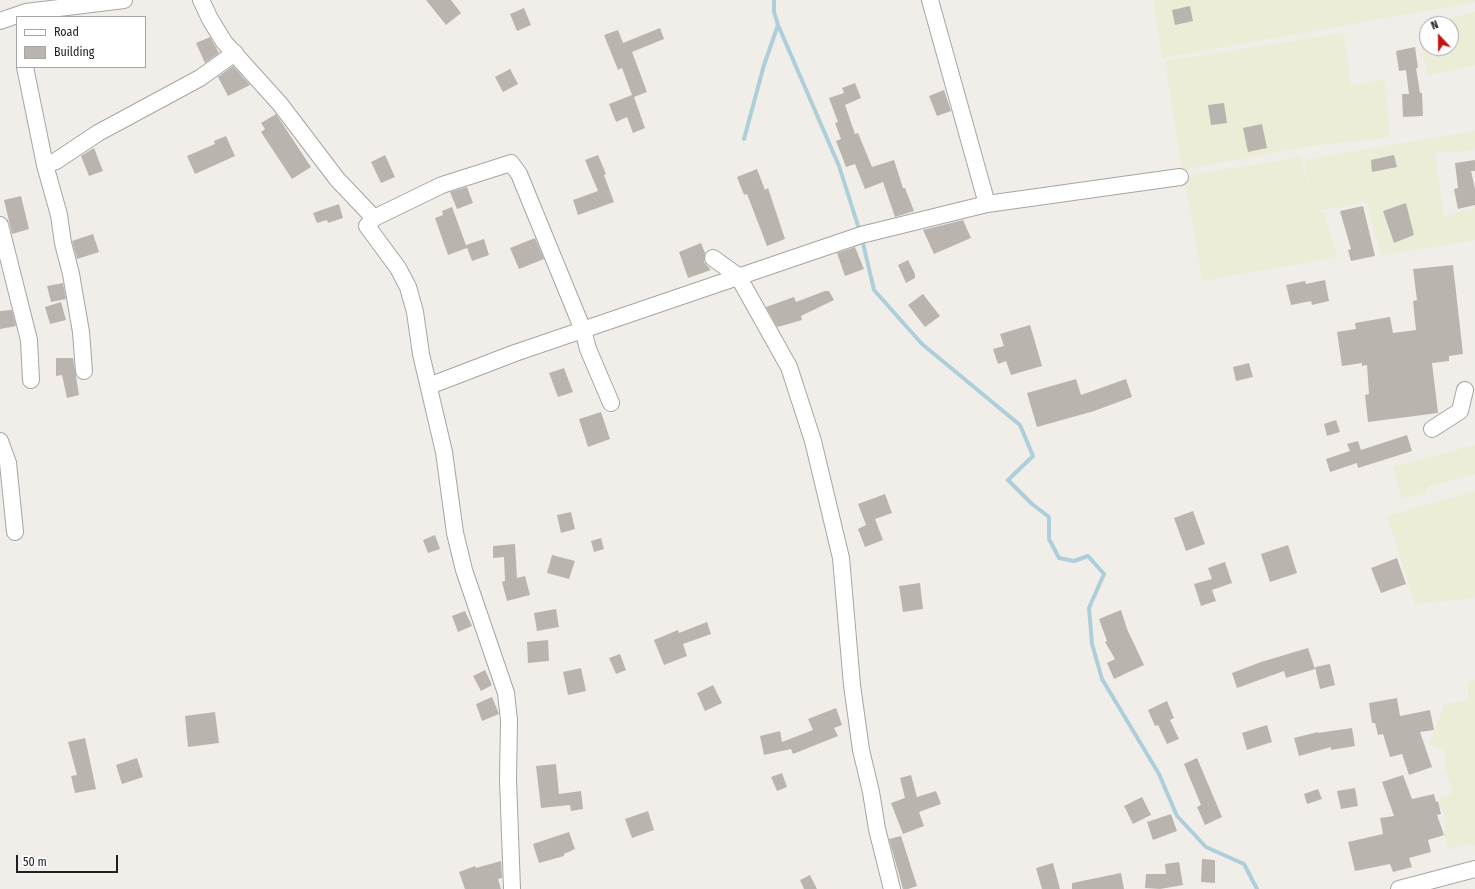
<!DOCTYPE html>
<html>
<head>
<meta charset="utf-8">
<style>
  body { margin:0 }
  #map { position:relative; width:1475px; height:889px; overflow:hidden; background:#f1eee9; font-family:"Fira Sans Condensed",sans-serif }
  canvas { display:block }
  .legend { position:absolute; left:16px; top:16px; width:130px; height:52px; box-sizing:border-box; background:#fff; border:1px solid #a6a6a6; margin:0; padding:5px 7px; list-style:none; font-size:12px; color:#212121 }
  .legend li { display:flex; align-items:center; gap:8px; height:20px }
  .legend b { width:20px; border:1px solid #a6a6a6 }
  .north { position:absolute; left:1419px; top:16px; width:40px; height:40px; box-sizing:border-box; background:#fff; border:1px solid #a6a6a6; border-radius:50%; rotate:338deg; font-size:11px; font-weight:700; line-height:16px; text-align:center; color:#212121 }
  .north::after { content:''; display:block; margin:auto; width:14px; height:18px; background:#c21411; clip-path:polygon(50% 0,100% 100%,50% 72%,0 100%) }
  .scale { position:absolute; left:16px; top:855px; width:102px; height:18px; box-sizing:border-box; border:2px solid #212121; border-top:0; padding-left:5px; font-size:12px; line-height:14px; white-space:nowrap; color:#212121; -webkit-text-stroke:3px #fff; paint-order:stroke }
</style>
</head>
<body>
<div id="map">
<canvas width="1475" height="889"></canvas>
<ul class="legend">
<li><b style="height:5px;background:#fff"></b>Road</li>
<li><b style="height:11px;background:#bab4ae"></b>Building</li>
</ul>
<div class="north">N</div>
<div class="scale">50 m</div>
</div>
<script>
const ctx = document.querySelector('canvas').getContext('2d');
ctx.lineJoin = 'round';
function paint(path, color) {
  ctx.fillStyle = color;
  ctx.fill(path, 'evenodd');
}
function poly(rows) {
  const path = new Path2D();
  for (const r of rows) {
    path.moveTo(r[0], r[1]);
    for (let i = 2; i < r.length; i += 2) path.lineTo(r[i], r[i + 1]);
  }
  return path;
}
function strokePath(path, color, width, dash) {
  ctx.strokeStyle = color;
  ctx.lineWidth = width;
  ctx.lineCap = dash ? 'butt' : 'round';
  ctx.setLineDash(dash || []);
  ctx.stroke(path);
}
paint(poly([
  [1153,0,1475,0,1475,2,1162,58],
  [1475,12,1475,65,1427,75,1418,27,1427,25,1427,48,1451,48,1451,24,1430,24],
  [1344,33,1351,85,1385,80,1390,137,1302,147,1182,170,1165,61],
  [1475,131,1475,150,1435,153,1444,216,1475,208,1475,240,1381,255,1366,203,1315,211,1324,212,1337,257,1202,281,1184,176,1301,157,1311,198,1304,160],
  [1475,445,1475,474,1426,487,1427,492,1402,499,1393,467],
  [1475,491,1475,598,1415,604,1387,516],
  [1475,680,1475,846,1467,844,1449,850,1444,834,1447,821,1438,799,1452,794,1452,788,1445,768,1446,751,1429,744,1444,705,1468,699,1468,682]
]), '#ebedd6');
strokePath(poly([
  [778,25,839,166,860,232],
  [744,139,764,65,778,25,774,12,774,0],
  [862,239,874,290,922,344,1020,425,1033,456,1008,480,1032,504,1049,517,1049,539,1059,558,1074,561,1088,556,1104,574,1089,608,1092,644,1102,679,1159,774,1177,816,1206,847,1244,864,1257,889]
]), '#adcfda', 4);
paint(poly([
  [426,0,451,0,461,13,446,25],
  [1190,6,1193,21,1175,25,1172,10],
  [524,8,531,25,517,31,510,14],
  [660,28,664,39,632,52,647,92,634,97,645,128,633,133,627,117,616,122,609,104,632,95,622,68,618,70,604,35,618,30,623,43],
  [210,37,219,53,205,63,196,43],
  [1415,47,1418,68,1416,68,1420,93,1422,93,1423,116,1403,117,1402,94,1409,94,1406,70,1399,71,1396,51],
  [233,66,250,85,228,96,218,77],
  [510,69,518,84,503,92,495,77],
  [855,83,861,98,845,105,855,134,858,133,872,167,894,160,903,188,905,188,914,211,895,217,883,182,865,189,855,164,846,167,836,141,841,139,835,123,838,122,829,98,844,93,842,88],
  [944,90,951,111,937,116,929,96],
  [1224,103,1227,123,1211,125,1208,105],
  [276,114,311,167,292,179,261,132,265,129,261,123],
  [1262,124,1267,148,1248,152,1243,128],
  [226,136,235,156,195,174,187,156,215,144,214,141],
  [94,148,103,171,89,176,81,156],
  [385,155,395,177,381,183,371,162],
  [598,155,606,174,604,175,614,202,578,215,573,200,598,191,585,160],
  [1394,155,1397,167,1372,172,1371,160],
  [1475,160,1475,171,1471,171,1475,189,1475,205,1458,209,1454,189,1458,188,1455,163],
  [757,169,765,190,768,188,785,239,767,246,747,194,744,195,737,177],
  [467,187,473,203,457,209,450,192],
  [21,196,29,229,12,234,4,200],
  [1406,203,1414,235,1394,243,1383,211],
  [339,204,343,218,328,223,327,220,317,223,313,213],
  [1363,206,1375,256,1351,261,1348,250,1351,249,1340,211],
  [452,207,467,248,448,255,435,218,443,215,442,211],
  [963,220,971,238,934,254,923,230],
  [93,234,99,252,77,259,72,241],
  [535,238,544,259,519,269,510,248],
  [484,239,489,255,472,261,466,245],
  [701,243,705,253,704,262,711,270,688,278,679,252],
  [855,247,864,269,845,276,837,253],
  [908,260,915,274,915,278,906,283,898,265],
  [1453,265,1463,354,1449,356,1449,361,1432,363,1438,413,1368,422,1365,395,1369,394,1367,365,1362,366,1362,363,1342,366,1337,332,1356,329,1355,323,1390,317,1393,333,1416,330,1413,301,1417,300,1413,269],
  [1325,280,1329,301,1312,305,1311,301,1291,305,1286,285,1305,281,1306,284],
  [63,283,66,299,51,302,47,286],
  [825,291,829,291,834,300,801,316,802,320,785,325,777,327,766,307,794,297,796,302],
  [923,294,940,316,925,327,908,305],
  [61,302,66,320,50,324,45,307],
  [12,310,16,326,0,329,0,311],
  [1030,325,1042,366,1011,375,1006,361,998,364,993,349,1004,346,1000,334],
  [56,358,73,358,79,395,67,398,62,375,56,376],
  [1249,363,1253,377,1236,381,1233,367],
  [564,368,573,392,558,397,549,373],
  [1076,379,1081,395,1126,379,1132,397,1094,411,1037,427,1027,393],
  [601,412,610,439,588,447,579,419],
  [1336,420,1340,432,1327,436,1324,424],
  [1407,435,1412,451,1358,468,1357,463,1330,472,1326,459,1350,451,1347,444,1358,441,1361,450],
  [885,494,892,513,875,519,883,540,865,547,858,529,866,525,858,504],
  [1193,511,1205,544,1186,551,1174,518],
  [571,512,575,529,561,533,557,515],
  [435,535,440,549,428,553,423,540],
  [601,538,604,549,594,552,591,541],
  [515,544,517,578,525,576,530,595,507,601,502,582,505,581,504,557,493,558,493,546],
  [1288,545,1297,573,1270,582,1261,554],
  [552,555,575,561,569,579,547,573],
  [1397,558,1406,584,1381,593,1371,568],
  [1225,562,1232,583,1212,590,1216,601,1201,606,1194,584,1212,579,1208,568],
  [920,583,923,609,903,612,899,586],
  [556,609,559,627,537,631,534,613],
  [1121,610,1127,629,1144,665,1114,679,1107,663,1115,659,1105,642,1107,641,1099,619],
  [465,611,472,626,458,632,452,616],
  [707,622,711,634,683,644,687,656,664,665,654,640,678,630,679,633],
  [548,640,549,661,528,663,527,642],
  [1308,648,1315,669,1286,678,1284,671,1237,688,1232,673,1261,662],
  [620,654,626,670,616,674,609,658],
  [1330,664,1335,685,1320,689,1315,667],
  [581,668,586,691,568,695,563,672],
  [485,670,492,685,481,691,473,676],
  [713,685,722,703,705,711,697,693],
  [492,697,499,714,482,721,476,704],
  [1397,698,1400,716,1430,710,1434,730,1420,732,1432,767,1409,775,1402,754,1390,757,1383,734,1378,735,1375,723,1372,723,1369,703],
  [1167,701,1174,718,1170,720,1179,739,1167,744,1158,725,1155,726,1148,710],
  [836,708,842,725,834,728,838,736,793,754,791,749,764,755,760,736,780,731,782,742,813,730,808,719],
  [215,712,219,743,188,747,185,716],
  [1267,725,1272,742,1247,750,1242,733],
  [1352,728,1355,746,1331,750,1331,747,1299,756,1294,738,1318,732,1318,733],
  [85,738,96,789,75,793,71,776,77,775,68,742],
  [137,758,143,777,122,784,116,765],
  [1197,758,1222,817,1205,825,1197,807,1201,805,1184,764],
  [556,764,559,794,581,791,583,809,571,811,570,805,541,808,536,766],
  [782,773,787,787,777,791,771,777],
  [911,775,917,797,936,791,941,804,919,812,924,826,903,834,891,803,905,798,900,778],
  [1403,775,1412,799,1434,794,1436,802,1438,801,1441,814,1437,815,1444,835,1428,840,1431,852,1409,858,1412,867,1393,872,1390,864,1355,871,1348,842,1383,834,1380,818,1394,816,1382,782],
  [1355,788,1358,806,1341,809,1337,791],
  [1318,789,1322,799,1307,804,1304,794],
  [1142,797,1151,815,1133,824,1124,806],
  [648,811,654,830,632,838,625,819],
  [1171,814,1177,831,1153,840,1147,822],
  [569,832,575,849,564,854,564,856,539,863,533,844],
  [901,836,917,886,908,889,903,889,889,839],
  [1202,859,1215,860,1215,883,1201,882],
  [501,861,502,878,498,879,501,889,465,889,459,872,475,866,476,868],
  [1179,862,1183,885,1160,889,1145,888,1146,874,1166,874,1165,864],
  [1053,863,1060,889,1042,889,1036,868],
  [1121,873,1124,889,1072,889,1072,883],
  [810,875,817,889,804,889,800,880]
]), '#bab4ae');
const street = poly([
  [201,0,210,19,224,42,280,104,337,179,374,218,367,226,398,268,408,287,415,312,421,354,444,452,455,533,464,570,506,693,509,720,508,779,512,889],
  [930,0,987,204,1180,177],
  [0,21,26,12,124,0],
  [25,67,45,165],
  [374,218,442,185,511,163,519,174,583,330,588,349,611,403],
  [0,225,29,340,31,380],
  [713,258,738,276,789,367,813,441,841,558,852,685,861,750,871,792,877,829,892,889],
  [84,371,81,332,71,274,63,243,59,215,45,165,56,161,98,133,200,78,235,53],
  [429,386,515,353,861,235,987,204],
  [1432,429,1460,411,1465,390],
  [0,441,8,463,15,532],
  [1399,889,1475,869]
]);
strokePath(street, '#a5a5a5', 18);
strokePath(street, '#fff', 16);
</script>
</body>
</html>
